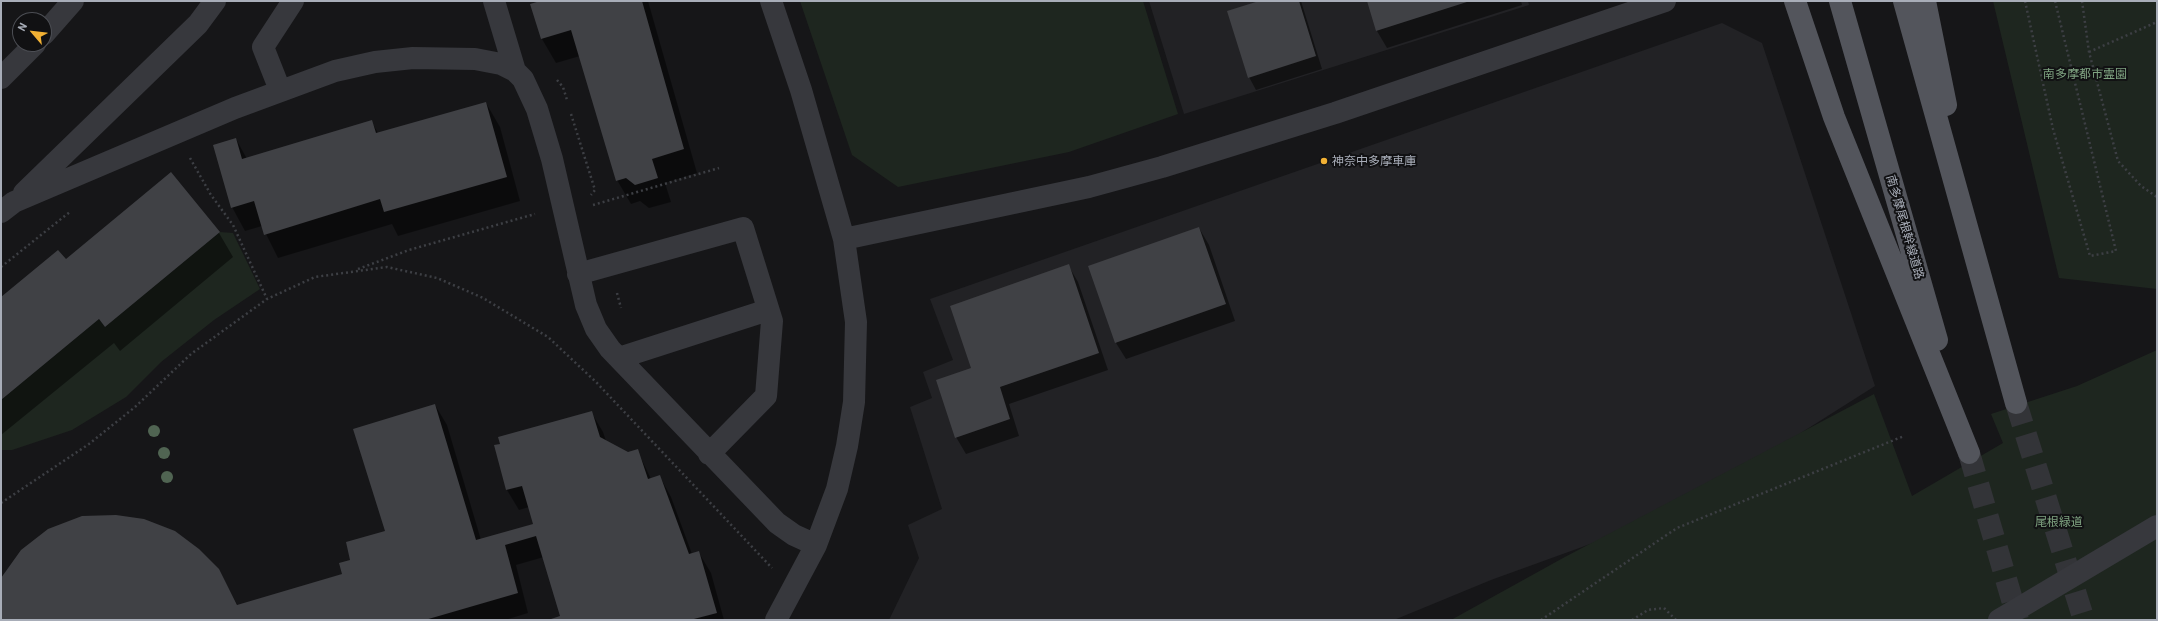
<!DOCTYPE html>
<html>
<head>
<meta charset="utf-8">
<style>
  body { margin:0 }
  #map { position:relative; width:2158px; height:621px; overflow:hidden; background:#161618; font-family:Barlow,sans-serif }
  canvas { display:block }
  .frame { position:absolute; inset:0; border:2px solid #a8adb8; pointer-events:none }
  .north { position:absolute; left:12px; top:12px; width:40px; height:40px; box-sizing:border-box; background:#111113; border:1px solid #4d4f55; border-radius:50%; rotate:298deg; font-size:11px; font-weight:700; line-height:16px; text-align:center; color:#a8adb8 }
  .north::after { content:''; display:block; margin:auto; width:14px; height:18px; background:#f2b134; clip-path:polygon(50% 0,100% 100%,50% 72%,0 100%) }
</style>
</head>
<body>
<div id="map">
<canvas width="2158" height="621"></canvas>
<div class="frame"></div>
<div class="north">N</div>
</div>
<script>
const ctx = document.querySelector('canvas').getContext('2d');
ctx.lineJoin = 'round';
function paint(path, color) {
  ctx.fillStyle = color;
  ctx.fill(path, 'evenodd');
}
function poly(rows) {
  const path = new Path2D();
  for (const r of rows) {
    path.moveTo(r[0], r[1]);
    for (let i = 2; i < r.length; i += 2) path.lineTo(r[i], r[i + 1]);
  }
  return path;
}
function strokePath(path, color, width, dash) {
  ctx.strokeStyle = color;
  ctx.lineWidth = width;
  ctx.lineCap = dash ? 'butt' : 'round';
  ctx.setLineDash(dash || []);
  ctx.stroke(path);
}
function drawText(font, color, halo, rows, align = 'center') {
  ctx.font = font + ' Barlow,"Noto Sans JP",sans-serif';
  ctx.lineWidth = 4;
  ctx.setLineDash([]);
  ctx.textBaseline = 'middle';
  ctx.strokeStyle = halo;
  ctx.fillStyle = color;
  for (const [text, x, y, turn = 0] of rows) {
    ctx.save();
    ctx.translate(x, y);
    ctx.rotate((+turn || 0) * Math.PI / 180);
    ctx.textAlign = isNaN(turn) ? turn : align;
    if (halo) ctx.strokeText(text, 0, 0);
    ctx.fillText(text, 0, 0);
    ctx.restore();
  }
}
paint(poly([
  [1149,1,1528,1,1529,5,1184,114],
  [1722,23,1762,43,1875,386,1673,514,1491,580,1394,620,889,620,919,558,908,525,942,509,910,407,932,398,923,372,953,360,930,299]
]), '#222225');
paint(poly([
  [800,1,1143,1,1178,114,1069,152,898,187,852,155],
  [1993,1,2157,1,2157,289,2059,278],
  [220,232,233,233,260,289,214,320,161,362,126,397,72,430,12,450,1,450,1,400,99,319,105,327],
  [2157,350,2157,620,1451,620,1563,558,1874,394,1912,496,2003,443,1991,414,2077,386]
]), '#1e261f');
paint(poly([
  [543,1,648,1,697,173,665,183,671,202,649,208,640,201,631,204,617,180,580,56,556,63,542,39,532,4],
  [1263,1,1301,1,1322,69,1256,90,1249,77],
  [1368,1,1521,1,1522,5,1387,48,1377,31],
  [486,103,500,127,520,201,398,236,392,224,278,258,262,226,245,231,232,207,236,139,247,159,371,121,378,133],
  [171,174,219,233,233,257,120,351,114,343,1,435,1,299,66,260],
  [1199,228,1209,245,1235,321,1126,359,1116,343],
  [1068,265,1078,282,1108,370,1009,404,1019,436,966,454,956,437,973,368],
  [435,405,447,425,481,540,534,524,529,507,519,510,507,490,495,446,591,412,603,432,606,441,628,453,637,450,651,479,660,477,671,497,692,554,699,553,711,573,724,620,550,620,561,617,544,557,516,565,528,613,505,620,1,620,1,581,218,569,238,606,343,574,352,561,386,532]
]), '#0007');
paint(poly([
  [540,1,642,1,684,149,652,159,658,178,635,185,626,178,616,181,571,30,541,39,530,4],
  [1259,1,1299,1,1316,56,1248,78,1227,11],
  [1367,1,1470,1,1376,31],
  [486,102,507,177,384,212,380,199,264,235,254,201,231,208,213,145,236,138,242,159,372,120,376,133],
  [171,172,220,232,105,327,99,319,1,400,1,297,58,250,66,259],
  [1199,227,1226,304,1115,343,1088,266],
  [1069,264,1099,353,1000,387,1010,419,955,438,936,380,971,368,950,306],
  [435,404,476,540,533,524,522,486,506,490,494,445,500,444,498,437,592,411,600,437,628,452,638,449,648,479,660,475,689,554,699,551,717,613,690,620,548,620,560,616,536,536,505,545,518,593,425,620,1,620,1,578,21,550,48,529,82,516,116,515,144,519,175,531,199,549,219,569,237,605,342,574,339,563,350,560,346,542,385,531,353,429]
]), '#404145');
strokePath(poly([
  [2016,403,2084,620],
  [1969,453,2018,620]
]), '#333438', 22, [22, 11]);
strokePath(poly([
  [2025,1,2053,129,2090,256,2116,251,2055,1],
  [2082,1,2089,52,2118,161,2141,186,2157,197],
  [2089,52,2157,22],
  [557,80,563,87,567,100],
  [571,114,595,190,591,195],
  [190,158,211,195,233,225,267,299],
  [593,205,719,168],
  [1,267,71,211],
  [358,269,409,250,535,214],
  [617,293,621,308],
  [1,503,89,444,135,407,191,354,267,299,315,277,387,267,437,278,483,298,548,337,596,382,772,568],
  [1541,620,1677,528,1904,436],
  [1632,620,1648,610,1664,608,1676,620]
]), '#3d3f44', 2.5, [2, 3]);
strokePath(poly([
  [494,1,515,71],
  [771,1,801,90,844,239,856,322,854,402,847,446,837,489,816,545,776,620],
  [44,34,73,1],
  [1,78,35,44],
  [280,90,263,47,293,1],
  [24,193,198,24,215,1],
  [1,212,14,202,235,108,335,71,375,62,413,58,475,59,501,64,515,71,523,79,537,109,552,159,586,305,596,329,610,349,777,523,794,535,816,545],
  [844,239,1089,187,1162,167,1335,113,1665,1],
  [578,274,743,228,772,321,766,396,709,454],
  [619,358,768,310],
  [1999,620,2157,526]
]), '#37383d', 22);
strokePath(poly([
  [1795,1,1834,117,1969,453],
  [1840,1,1937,340],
  [1904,1,2016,403],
  [1925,1,1946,105]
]), '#53555c', 22);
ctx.fillStyle = '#506452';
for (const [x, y] of [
  [154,431],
  [164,453],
  [167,477]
]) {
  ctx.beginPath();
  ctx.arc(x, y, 6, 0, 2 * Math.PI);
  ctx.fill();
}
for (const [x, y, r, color] of [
  [1324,161,4,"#f2b134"]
]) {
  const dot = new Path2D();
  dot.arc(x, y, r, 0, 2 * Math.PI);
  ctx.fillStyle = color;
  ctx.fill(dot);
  strokePath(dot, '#111113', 1.5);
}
drawText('12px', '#7fa381', '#111113', [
  ["南多摩都市霊園",2085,74],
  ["尾根緑道",2059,522]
]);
drawText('12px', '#a8adb8', '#111113', [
  ["神奈中多摩車庫",1332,161]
], 'left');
drawText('12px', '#a8adb8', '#111113', [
  ["南多摩尾根幹線道路",1905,227,74]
]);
</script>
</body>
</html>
